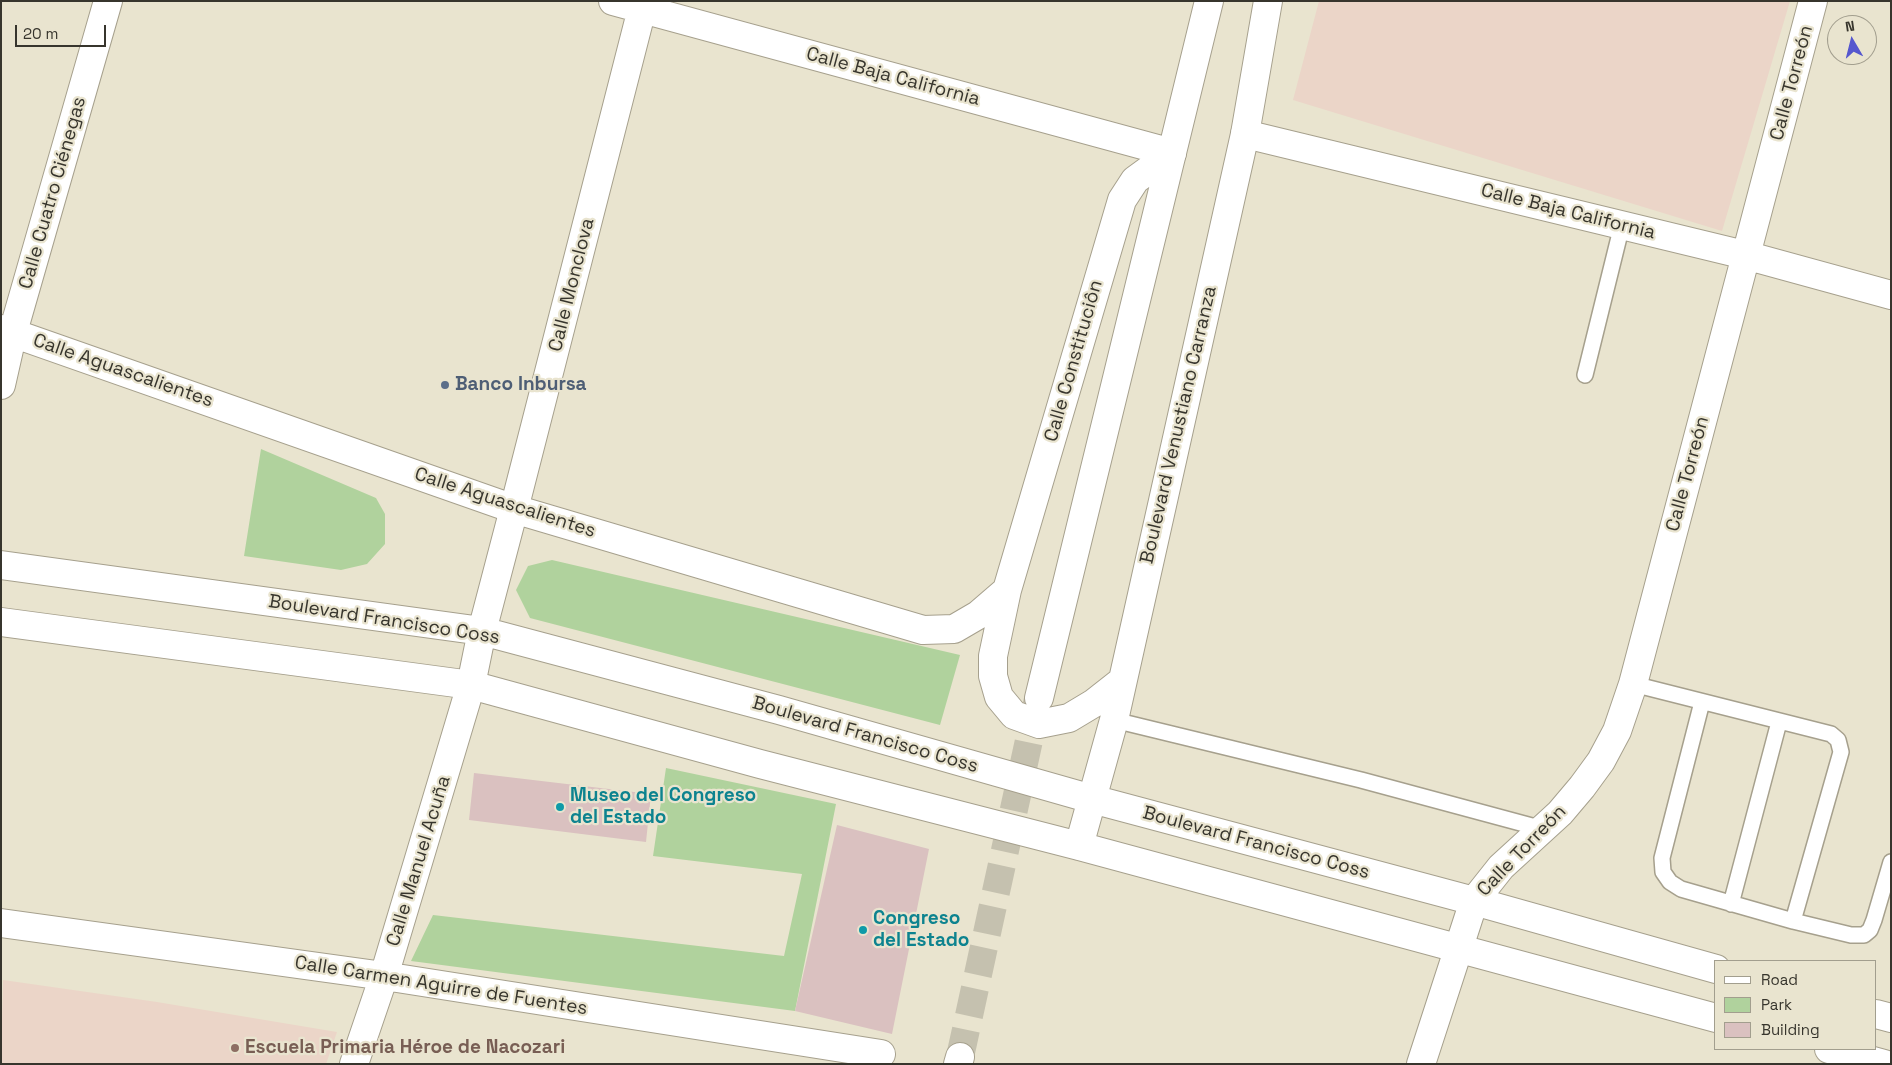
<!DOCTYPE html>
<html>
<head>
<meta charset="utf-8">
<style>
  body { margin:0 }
  #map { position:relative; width:1892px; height:1065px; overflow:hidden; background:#e9e4cf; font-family:"Space Grotesk",sans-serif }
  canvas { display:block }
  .frame { position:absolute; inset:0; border:2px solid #37352d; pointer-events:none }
  .legend { position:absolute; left:1714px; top:960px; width:162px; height:90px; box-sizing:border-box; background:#e9e4cf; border:1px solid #a29e8e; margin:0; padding:6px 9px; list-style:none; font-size:15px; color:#37352d }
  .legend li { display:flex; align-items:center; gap:10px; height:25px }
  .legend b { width:25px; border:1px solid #a29e8e }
  .north { position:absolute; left:1827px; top:15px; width:50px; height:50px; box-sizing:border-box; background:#e9e4cf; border:1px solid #a29e8e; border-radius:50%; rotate:352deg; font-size:14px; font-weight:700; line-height:20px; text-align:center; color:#37352d }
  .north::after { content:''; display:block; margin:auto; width:18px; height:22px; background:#5557ce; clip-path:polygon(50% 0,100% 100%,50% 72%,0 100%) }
  .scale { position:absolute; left:15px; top:25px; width:91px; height:22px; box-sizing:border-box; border:2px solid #37352d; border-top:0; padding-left:6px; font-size:15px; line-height:18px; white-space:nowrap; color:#37352d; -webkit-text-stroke:4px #e9e4cf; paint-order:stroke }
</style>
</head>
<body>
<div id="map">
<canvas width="1892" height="1065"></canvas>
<div class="frame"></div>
<ul class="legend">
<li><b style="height:6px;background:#fff"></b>Road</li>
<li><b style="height:14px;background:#b0d29d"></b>Park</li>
<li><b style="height:14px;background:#dac1c0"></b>Building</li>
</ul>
<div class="north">N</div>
<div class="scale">20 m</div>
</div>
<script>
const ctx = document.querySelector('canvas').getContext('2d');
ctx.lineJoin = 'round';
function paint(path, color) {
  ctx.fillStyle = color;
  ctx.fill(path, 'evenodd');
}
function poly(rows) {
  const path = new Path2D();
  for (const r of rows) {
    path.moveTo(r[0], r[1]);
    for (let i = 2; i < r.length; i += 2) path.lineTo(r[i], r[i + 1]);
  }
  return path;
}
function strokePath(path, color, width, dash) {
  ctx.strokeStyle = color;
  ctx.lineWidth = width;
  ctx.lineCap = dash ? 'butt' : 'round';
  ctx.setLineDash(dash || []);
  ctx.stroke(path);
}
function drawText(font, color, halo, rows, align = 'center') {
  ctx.font = font + ' "Space Grotesk",sans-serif';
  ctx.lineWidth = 4.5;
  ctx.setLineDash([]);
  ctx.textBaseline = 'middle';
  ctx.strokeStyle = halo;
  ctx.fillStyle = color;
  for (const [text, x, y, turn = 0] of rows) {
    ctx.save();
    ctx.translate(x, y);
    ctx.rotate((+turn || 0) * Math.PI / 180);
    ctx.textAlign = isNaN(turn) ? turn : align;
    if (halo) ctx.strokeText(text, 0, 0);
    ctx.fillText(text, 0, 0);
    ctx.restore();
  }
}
paint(poly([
  [1319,1,1790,1,1722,231,1293,100],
  [3,980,157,1002,337,1032,326,1064,1,1064]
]), '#ebd5c8');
paint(poly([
  [261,449,376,498,385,514,385,544,367,564,341,570,244,556],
  [552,560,960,655,940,725,530,618,516,590,528,566],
  [666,768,836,804,795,1011,411,961,433,915,784,956,802,874,653,856]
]), '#b0d29d');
paint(poly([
  [474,773,651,794,646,842,469,820],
  [837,825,929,849,892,1034,795,1011]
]), '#dac1c0');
strokePath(poly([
  [960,1057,1038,699]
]), '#c5c1af', 28, [28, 14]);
const lane = poly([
  [1585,375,1622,225],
  [1633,684,1831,734,1838,740,1841,752,1793,921],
  [1702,702,1662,858,1663,872,1670,882,1681,889,1793,921,1851,935,1864,935,1870,930,1874,920,1891,862],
  [1114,720,1361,780,1543,829],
  [1731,904,1779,722]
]);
const street = poly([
  [613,1,1172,153],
  [1245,134,1745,255,1891,295],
  [1,329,514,509,644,1],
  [1,385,13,332,108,1],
  [1,923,384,976,881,1054],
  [354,1064,384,976,471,685],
  [1421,1064,1474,901,1501,867,1560,813,1582,787,1601,761,1617,731,1633,684,1813,1]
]);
const primary = poly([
  [1,565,482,631,779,710,1092,799,1474,901,1716,969],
  [1,622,471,685,760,764,1079,846,1716,1018],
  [1122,681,1094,703,1069,718,1039,724,1014,715,999,697,993,676,993,656,1007,590,1122,200,1135,180,1172,153],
  [471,685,482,631,514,509,923,630,954,629,978,615,1007,590],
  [1039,698,1209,1],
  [1079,846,1114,720,1245,134,1268,1],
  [1876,1014,1891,1018],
  [1829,1049,1884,1064],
  [958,1064,960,1057]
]);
strokePath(lane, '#a6a08d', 18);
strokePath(street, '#a6a08d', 30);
strokePath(primary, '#a6a08d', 30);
strokePath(lane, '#fff', 15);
strokePath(street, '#fff', 28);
strokePath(primary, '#fff', 28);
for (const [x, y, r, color] of [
  [445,385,5,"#5c6f8a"],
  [560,807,5,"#0f9aa8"],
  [863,930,5,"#0f9aa8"],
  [235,1048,5,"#8d6e63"]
]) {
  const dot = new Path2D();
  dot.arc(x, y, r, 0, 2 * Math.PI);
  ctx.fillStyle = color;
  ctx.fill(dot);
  strokePath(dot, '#e9e4cf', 2);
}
drawText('19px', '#37352d', '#e9e4cf', [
  ["Calle Baja California",893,77,15],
  ["Calle Torreón",1792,83,-75],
  ["Calle Cuatro Ciénegas",53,193,-74],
  ["Calle Baja California",1568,212,14],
  ["Calle Monclova",572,285,-76],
  ["Calle Constituciôn",1074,361,-74],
  ["Calle Aguascalientes",123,371,19],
  ["Boulevard Venustiano Carranza",1179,425,-77],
  ["Calle Torreón",1688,474,-75],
  ["Calle Aguascalientes",505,503,18],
  ["Boulevard Francisco Coss",384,620,9],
  ["Boulevard Francisco Coss",865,735,16],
  ["Boulevard Francisco Coss",1256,843,15],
  ["Calle Torreón",1522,851,-46],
  ["Calle Manuel Acuña",419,861,-73],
  ["Calle Carmen Aguirre de Fuentes",441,986,9]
]);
drawText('bold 19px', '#4e5e75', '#e9e4cf', [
  ["Banco Inbursa",455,385]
], 'left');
drawText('bold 19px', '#0d838f', '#e9e4cf', [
  ["Museo del Congreso",570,796],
  ["del Estado",570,818],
  ["Congreso",873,919],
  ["del Estado",873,941]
], 'left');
drawText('bold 19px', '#785e54', '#e9e4cf', [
  ["Escuela Primaria Héroe de Nacozari",245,1048]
], 'left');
</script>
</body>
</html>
